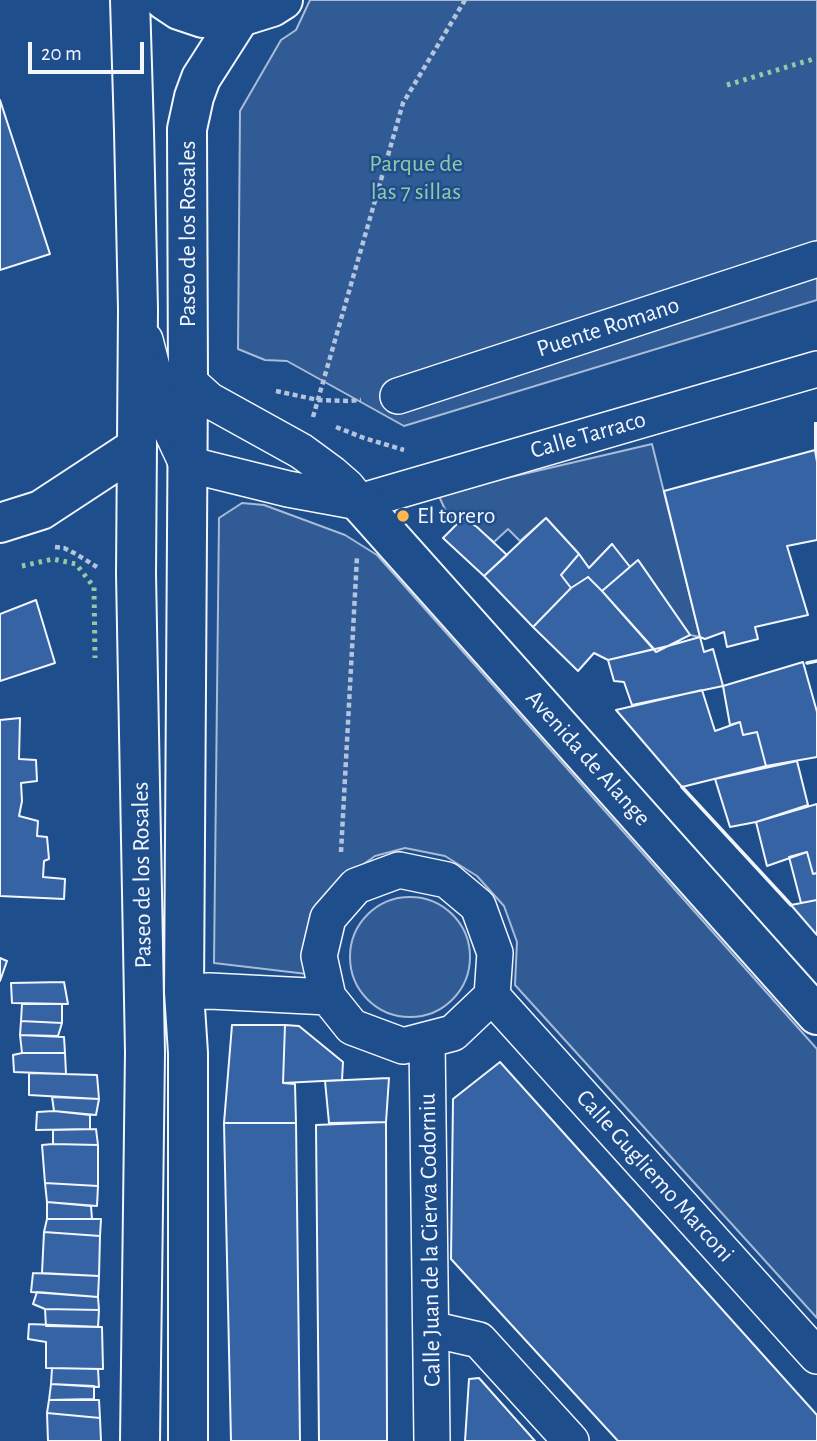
<!DOCTYPE html>
<html>
<head>
<meta charset="utf-8">
<style>
  body { margin:0 }
  #map { position:relative; width:817px; height:1441px; overflow:hidden; background:#1f4e8c; font-family:"Alegreya Sans",sans-serif }
  canvas { display:block }
  .scale { position:absolute; left:28px; top:42px; width:116px; height:32px; box-sizing:border-box; border:4px solid #f2f6ff; border-top:0; padding-left:9px; font-size:21px; line-height:24px; white-space:nowrap; color:#f2f6ff; -webkit-text-stroke:5px #1f4e8c; paint-order:stroke }
</style>
</head>
<body>
<div id="map">
<canvas width="817" height="1441"></canvas>
<div class="scale">20 m</div>
</div>
<script>
const ctx = document.querySelector('canvas').getContext('2d');
ctx.lineJoin = 'round';
function paint(path, color) {
  ctx.fillStyle = color;
  ctx.fill(path, 'evenodd');
}
function poly(rows) {
  const path = new Path2D();
  for (const r of rows) {
    if (r.length === 3) {
      path.moveTo(r[0] + r[2], r[1]);
      path.arc(r[0], r[1], r[2], 0, 2 * Math.PI);
      continue;
    }
    path.moveTo(r[0], r[1]);
    for (let i = 2; i < r.length; i += 2) path.lineTo(r[i], r[i + 1]);
  }
  return path;
}
function strokePath(path, color, width, dash) {
  ctx.strokeStyle = color;
  ctx.lineWidth = width;
  ctx.lineCap = dash ? 'butt' : 'round';
  ctx.setLineDash(dash || []);
  ctx.stroke(path);
}
function drawText(font, color, halo, rows, align = 'center') {
  ctx.font = font + ' "Alegreya Sans",sans-serif';
  ctx.lineWidth = 5;
  ctx.setLineDash([]);
  ctx.textBaseline = 'middle';
  ctx.strokeStyle = halo;
  ctx.fillStyle = color;
  for (const [text, x, y, turn = 0] of rows) {
    ctx.save();
    ctx.translate(x, y);
    ctx.rotate((+turn || 0) * Math.PI / 180);
    ctx.textAlign = isNaN(turn) ? turn : align;
    if (halo) ctx.strokeText(text, 0, 0);
    ctx.fillText(text, 0, 0);
    ctx.restore();
  }
}
const green = poly([
  [310,0,817,0,817,300,404,426,287,361,265,360,238,349,240,111,281,40,296,30,310,0],
  [652,444,700,637,690,635,639,561,630,567,612,544,589,568,579,554,546,518,520,541,508,529,494,542,463,518,448,516,438,494,652,444],
  [242,503,264,505,345,535,377,555,817,1049,817,1318,515,985,517,942,504,906,477,876,445,856,405,848,375,856,340,881,307,974,214,963,219,518,242,503],
  [410,957,60]
]);
paint(green, '#305b95');
strokePath(green, '#a8bbd7', 2);
const building = poly([
  [0,100,50,254,0,270,0,100],
  [815,423,817,423,817,462,815,450,815,423],
  [815,450,817,462,817,540,787,546,808,615,755,627,758,639,727,647,724,632,705,639,700,637,664,491,815,450],
  [463,518,477,527,507,555,484,576,443,538,463,518],
  [546,518,579,554,561,575,571,588,533,627,484,576,546,518],
  [612,544,630,567,602,591,588,577,571,588,561,575,579,554,589,568,612,544],
  [638,560,690,635,656,652,602,591,638,560],
  [588,577,602,591,654,649,608,660,594,653,578,671,533,627,571,588,588,577],
  [36,600,55,663,0,681,0,614,36,600],
  [700,637,704,652,713,649,723,686,632,705,624,682,614,681,608,660,668,646,700,637],
  [803,662,817,712,817,757,766,766,757,732,743,735,740,722,730,725,723,686,803,662],
  [702,690,715,731,740,722,743,735,757,732,766,766,682,787,616,710,702,690],
  [20,718,19,759,36,760,37,781,21,783,22,801,19,816,38,821,37,836,47,837,49,859,44,861,43,877,65,879,64,899,0,896,0,720,20,718],
  [797,761,808,805,756,822,730,827,715,779,797,761],
  [817,804,817,873,813,874,807,852,767,866,756,822,817,804],
  [807,852,813,874,817,873,817,900,801,903,789,857,807,852],
  [817,900,817,935,791,905,817,900],
  [0,958,7,961,0,981,0,958],
  [64,982,68,1004,12,1003,11,983,64,982],
  [22,1004,62,1004,62,1023,21,1021,22,1004],
  [21,1021,62,1023,58,1036,20,1035,21,1021],
  [232,1025,285,1025,283,1083,295,1084,296,1123,224,1123,232,1025],
  [285,1025,299,1026,343,1062,342,1080,283,1083,285,1025],
  [20,1035,64,1037,65,1053,22,1053,20,1035],
  [22,1053,65,1053,66,1074,14,1072,13,1055,22,1053],
  [500,1062,817,1415,817,1441,618,1441,451,1259,453,1099,500,1062],
  [29,1073,97,1075,99,1099,29,1095,29,1073],
  [389,1078,386,1122,329,1123,325,1081,389,1078],
  [52,1097,99,1099,96,1115,54,1111,52,1097],
  [54,1111,90,1115,90,1129,36,1130,37,1112,54,1111],
  [386,1122,387,1441,319,1441,316,1125,386,1122],
  [224,1123,296,1123,300,1441,231,1441,224,1123],
  [96,1129,98,1145,53,1144,53,1130,96,1129],
  [53,1144,98,1145,98,1186,45,1183,42,1145,53,1144],
  [45,1183,98,1186,97,1206,47,1202,45,1183],
  [47,1202,91,1206,92,1219,47,1219,47,1202],
  [47,1219,101,1219,100,1236,44,1232,47,1219],
  [44,1232,100,1236,99,1276,42,1273,44,1232],
  [33,1273,99,1276,98,1297,31,1292,33,1273],
  [37,1292,98,1297,99,1310,45,1309,33,1304,37,1292],
  [45,1309,99,1310,98,1327,46,1326,45,1309],
  [29,1324,102,1327,103,1369,46,1368,46,1342,28,1339,29,1324],
  [52,1368,98,1369,99,1387,51,1384,52,1368],
  [479,1378,535,1441,465,1441,469,1379,479,1378],
  [51,1384,94,1386,94,1399,49,1400,51,1384],
  [49,1400,99,1400,100,1418,47,1413,49,1400],
  [47,1413,100,1418,101,1441,48,1441,47,1413]
]);
paint(building, '#3563a3');
strokePath(building, '#f2f6ff', 2);
const street = poly([
  [145,340,165,417,187,464,288,489,359,502,817,369],
  [188,381,209,400,301,451,331,473,347,487,359,502],
  [398,396,817,259],
  [399,870,447,880,478,906,495,953,492,996,453,1033,403,1046,352,1027,328,997,319,956,328,918,356,886,399,870],
  [184,992,210,991,328,997],
  [492,996,817,1356],
  [427,1040,432,1441],
  [431,1329,479,1340,571,1441]
]);
const secondary = poly([
  [130,0,134,131,138,309,136,574,145,1052,140,1441],
  [164,0,179,10,203,18,240,17,272,7,283,0],
  [359,502,817,1015],
  [0,523,41,510,137,447],
  [188,1441,188,1053,184,992,188,381,187,129,194,97,201,78,240,17]
]);
strokePath(street, '#f2f6ff', 38);
strokePath(secondary, '#f2f6ff', 42);
strokePath(poly([
  [276,391,318,400,349,401,361,400],
  [313,417,403,103,465,0],
  [336,427,364,438,404,450],
  [55,547,64,548,76,554,97,567],
  [341,852,357,557]
]), '#b3c4dc', 4.5, [5, 3.5]);
strokePath(street, '#1f4e8c', 35);
strokePath(secondary, '#1f4e8c', 38);
strokePath(poly([
  [727,85,817,58],
  [22,566,53,559,76,564,94,587,95,658]
]), '#97c8a6', 5, [3.5, 5]);
strokePath(poly([
  [807,663,817,661],
  [682,787,791,905]
]), '#f2f6ff', 3.5);
for (const [x, y, r, color] of [
  [403,516,7,"#ffb74d"]
]) {
  const dot = new Path2D();
  dot.arc(x, y, r, 0, 2 * Math.PI);
  ctx.fillStyle = color;
  ctx.fill(dot);
  strokePath(dot, '#1f4e8c', 2.5);
}
drawText('24px', '#97c8a6', '#1f4e8c', [
  ["Parque de",416,164],
  ["las 7 sillas",416,192]
]);
drawText('24px', '#f2f6ff', '#1f4e8c', [
  ["Paseo de los Rosales",188,234,-90],
  ["Puente Romano",608,327,-18],
  ["Calle Tarraco",588,435,-16],
  ["Avenida de Alange",588,758,48],
  ["Paseo de los Rosales",142,875,-91],
  ["Calle Gugliemo Marconi",655,1176,48],
  ["Calle Juan de la Cierva Codorniu",430,1240,-91]
]);
drawText('24px', '#f2f6ff', '#1f4e8c', [
  ["El torero",417,516]
], 'left');
</script>
</body>
</html>
